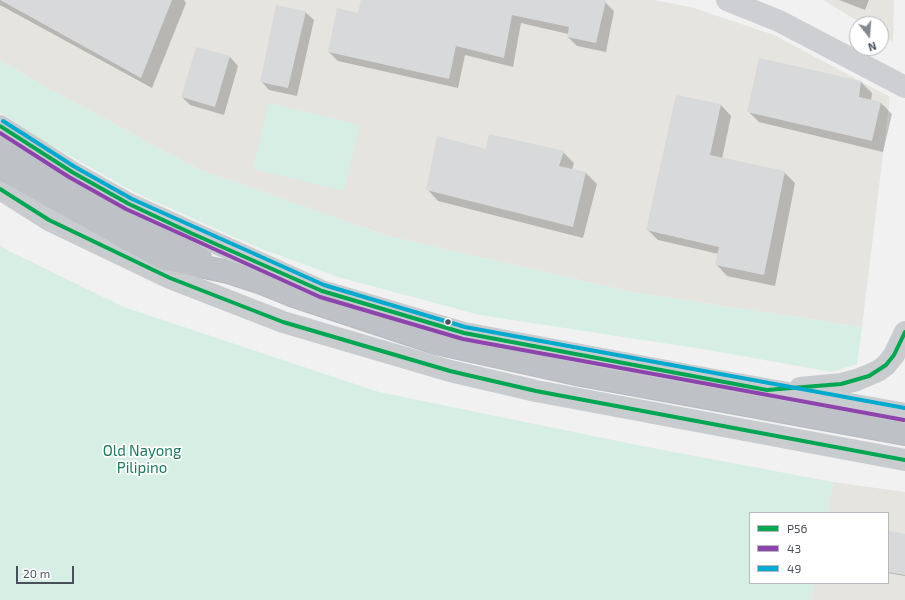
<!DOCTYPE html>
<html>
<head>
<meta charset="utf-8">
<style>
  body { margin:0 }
  #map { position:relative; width:905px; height:600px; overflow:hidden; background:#f1f1f1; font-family:"Exo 2",sans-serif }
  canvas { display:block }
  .legend { position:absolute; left:749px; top:512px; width:140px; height:72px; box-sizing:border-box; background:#fff; border:1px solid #b6b9be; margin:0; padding:5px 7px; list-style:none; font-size:12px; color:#49505c }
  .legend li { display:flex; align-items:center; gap:8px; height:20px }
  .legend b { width:20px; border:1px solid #b6b9be }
  .north { position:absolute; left:849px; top:16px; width:40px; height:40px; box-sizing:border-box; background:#fff; border:1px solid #b6b9be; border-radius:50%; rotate:163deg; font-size:11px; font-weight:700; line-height:16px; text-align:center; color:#49505c }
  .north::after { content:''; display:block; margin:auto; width:14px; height:18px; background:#848890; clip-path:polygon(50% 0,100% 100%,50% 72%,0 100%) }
  .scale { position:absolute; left:16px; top:566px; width:58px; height:18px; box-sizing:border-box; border:2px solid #49505c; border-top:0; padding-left:5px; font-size:12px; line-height:14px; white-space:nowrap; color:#49505c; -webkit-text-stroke:3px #fff; paint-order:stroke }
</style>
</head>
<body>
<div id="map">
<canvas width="905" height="600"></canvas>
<ul class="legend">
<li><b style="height:5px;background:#00a651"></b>P56</li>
<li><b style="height:5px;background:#8e44ad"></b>43</li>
<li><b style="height:5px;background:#00a9ce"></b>49</li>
</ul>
<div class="north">N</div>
<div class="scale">20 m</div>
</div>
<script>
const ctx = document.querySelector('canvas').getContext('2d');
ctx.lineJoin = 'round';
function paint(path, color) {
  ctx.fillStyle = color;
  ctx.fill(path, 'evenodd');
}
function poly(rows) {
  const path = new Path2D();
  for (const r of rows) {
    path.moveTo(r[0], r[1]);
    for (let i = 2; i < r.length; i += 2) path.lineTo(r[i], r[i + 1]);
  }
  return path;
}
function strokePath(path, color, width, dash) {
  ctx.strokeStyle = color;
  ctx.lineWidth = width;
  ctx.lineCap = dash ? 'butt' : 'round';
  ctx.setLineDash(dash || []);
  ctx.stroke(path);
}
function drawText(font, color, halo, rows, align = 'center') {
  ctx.font = font + ' "Exo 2",sans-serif';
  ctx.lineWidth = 3.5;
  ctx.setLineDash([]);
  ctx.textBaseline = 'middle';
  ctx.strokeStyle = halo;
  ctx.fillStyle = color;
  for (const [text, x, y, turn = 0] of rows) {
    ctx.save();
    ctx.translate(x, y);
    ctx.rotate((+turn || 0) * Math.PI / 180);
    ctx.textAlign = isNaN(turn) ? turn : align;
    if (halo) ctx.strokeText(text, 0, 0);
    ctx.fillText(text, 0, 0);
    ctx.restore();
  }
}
paint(poly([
  [0,0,653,0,691,7,774,35,890,97,862,327,632,292,388,236,198,169,35,81,0,60],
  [823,0,894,0,893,42,881,35,881,24,863,24],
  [833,482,905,492,905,600,811,600,814,583,888,583,888,513,827,513]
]), '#e5e4df');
paint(poly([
  [0,60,35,81,198,169,388,236,632,292,862,327,857,364,832,372,708,350,480,315,338,277,259,248,136,193,45,142,0,112],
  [269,103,360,125,344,191,253,169],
  [0,245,9,251,124,307,379,392,642,446,833,482,827,513,750,513,750,583,814,583,811,600,0,600]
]), '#d7eee4');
paint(poly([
  [0,0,184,0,186,3,152,88,0,5],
  [362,0,595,0,605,2,614,11,606,52,577,46,568,37,568,34,521,23,513,67,465,55,458,88,338,61,329,52,359,14],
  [839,0,869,0,865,10],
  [305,12,314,20,297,96,269,90,261,81],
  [197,48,230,57,238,66,224,115,190,105,182,97],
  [861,82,872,93,871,101,881,103,892,114,883,152,759,122,748,111],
  [721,105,731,116,722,159,784,172,795,183,775,286,727,276,717,265,719,254,658,240,647,229],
  [487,150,563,152,574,163,572,170,586,173,597,184,583,238,438,201,428,190],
  [888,532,905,535,905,576,888,573]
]), '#0003');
paint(poly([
  [0,0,172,0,141,78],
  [361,0,606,0,596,43,567,37,569,27,512,15,504,58,456,46,449,79,328,52,337,8,358,13],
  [276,5,306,11,288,88,260,82],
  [196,47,230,56,215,107,181,97],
  [759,58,861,81,859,97,881,102,872,141,747,112],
  [676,95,721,104,710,155,785,171,764,275,715,265,719,247,646,230],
  [489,134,564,151,559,166,586,172,573,227,426,190,437,136,486,149],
  [888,531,905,534,905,575,888,572]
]), '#d8d9db');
const highway = poly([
  [0,148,120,217,200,258],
  [0,168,162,258,228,272,259,282,291,295,436,343,581,375,905,434]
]);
strokePath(highway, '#b7b9c0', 24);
strokePath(poly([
  [727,0,779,21,905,87]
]), '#cdcfd2', 22);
strokePath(poly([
  [0,126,72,172,129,204,322,291,464,333,709,379,905,414],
  [0,189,49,220,170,278,283,322,450,371,536,391,905,460],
  [800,388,841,384,857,380,878,371,886,365,894,355,905,332]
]), '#c9cccf', 22);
strokePath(highway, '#bec1c6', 22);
strokePath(poly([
  [0,126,72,172,129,204,193,234,322,291,464,333,767,390,841,384,869,376,886,365,894,355,905,332],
  [0,189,49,220,170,278,283,322,450,371,536,391,905,460]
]), '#00a651', 4);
strokePath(poly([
  [0,133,69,177,126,209,320,297,463,339,904,420]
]), '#8e44ad', 4);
strokePath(poly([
  [3,121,75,167,132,199,324,285,465,327,905,408]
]), '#00a9ce', 4);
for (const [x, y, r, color] of [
  [448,322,3.5,"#49505c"]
]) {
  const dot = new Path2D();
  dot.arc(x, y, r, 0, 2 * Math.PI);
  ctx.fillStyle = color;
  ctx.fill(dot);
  strokePath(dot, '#fff', 1.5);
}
drawText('15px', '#1e795c', '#fff', [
  ["Old Nayong",142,451],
  ["Pilipino",142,468]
]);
</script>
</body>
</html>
